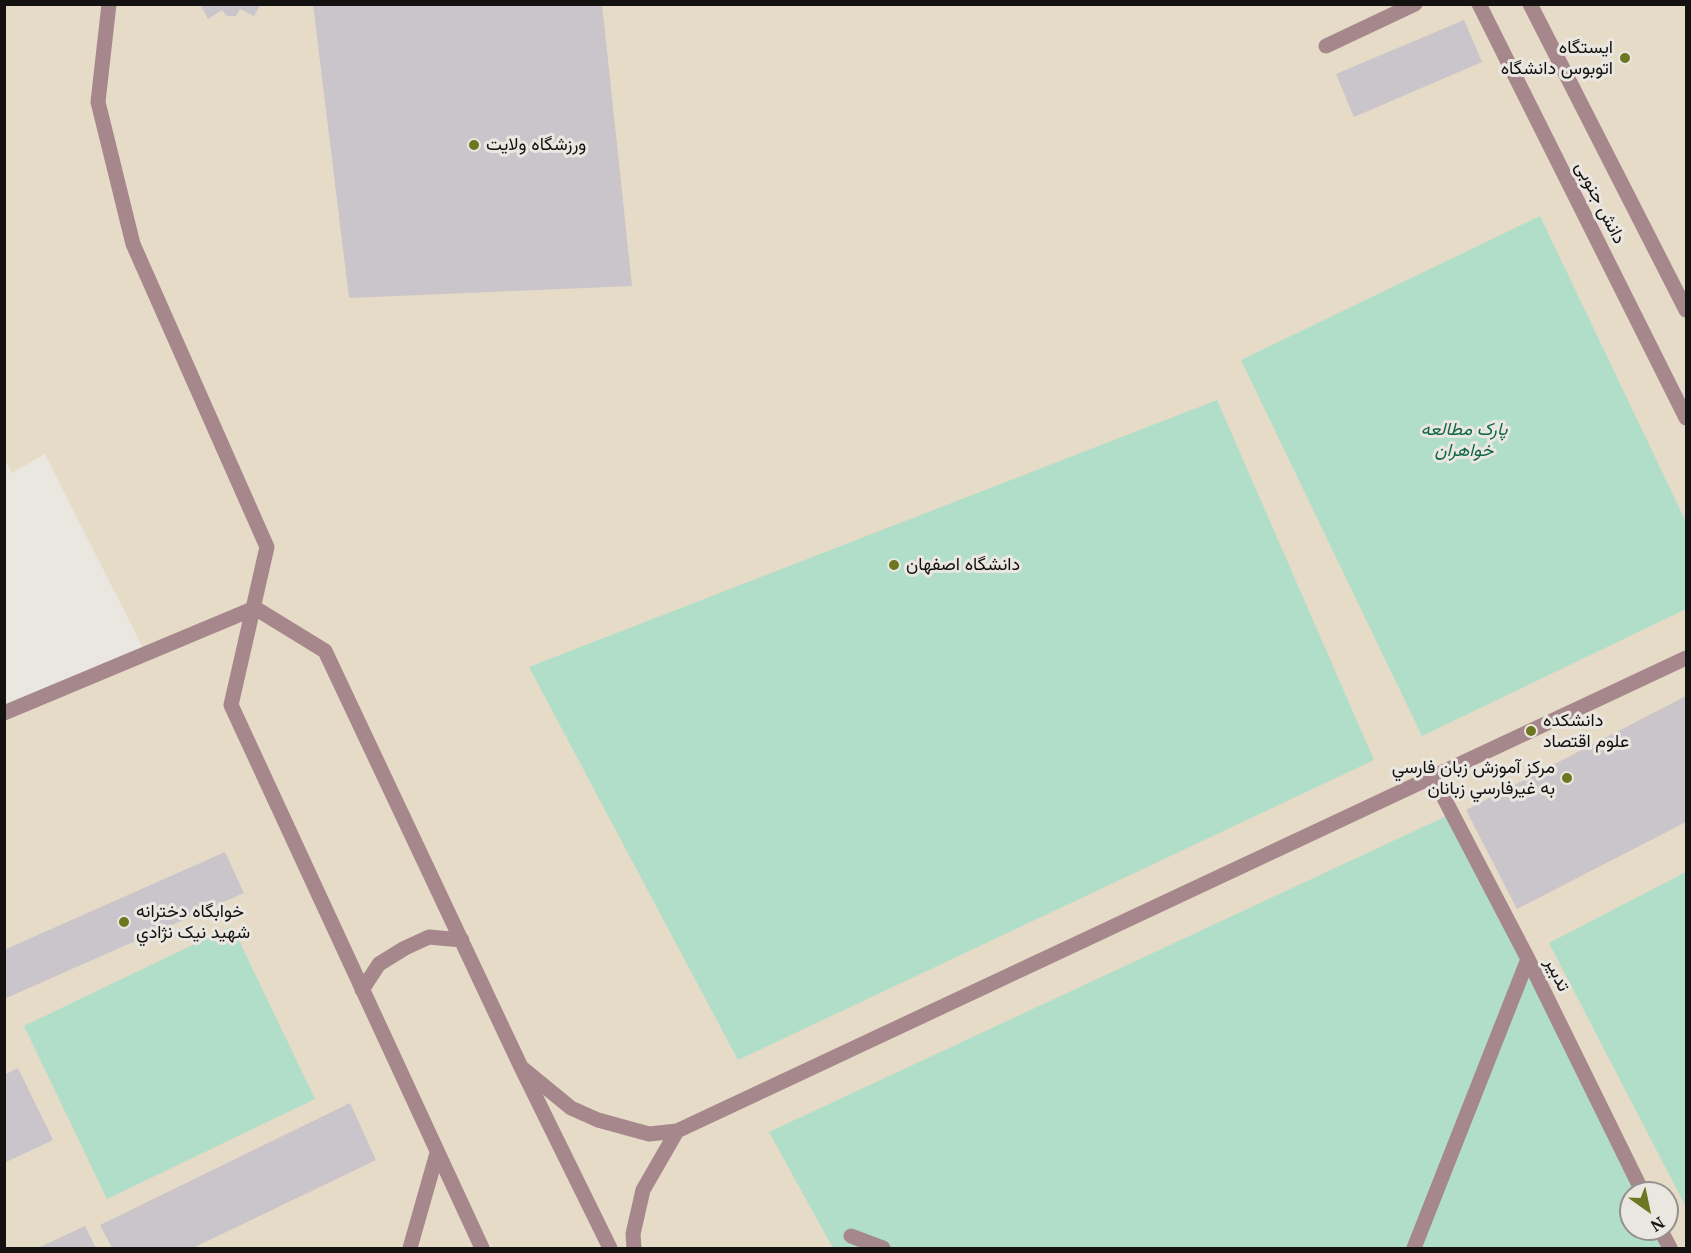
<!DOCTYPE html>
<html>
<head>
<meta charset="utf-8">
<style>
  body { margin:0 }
  #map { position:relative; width:1691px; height:1253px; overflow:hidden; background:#eae6e0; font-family:"Noto Serif",serif }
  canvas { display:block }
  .frame { position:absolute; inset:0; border:6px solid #131210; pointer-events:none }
  .north { position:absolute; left:1619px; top:1181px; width:60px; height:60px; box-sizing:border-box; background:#eae6e0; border:2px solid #94918d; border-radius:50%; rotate:147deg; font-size:16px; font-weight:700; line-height:24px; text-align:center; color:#131210 }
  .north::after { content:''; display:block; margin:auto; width:21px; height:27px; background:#6d7722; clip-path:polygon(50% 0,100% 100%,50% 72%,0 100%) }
</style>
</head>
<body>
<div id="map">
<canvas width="1691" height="1253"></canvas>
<div class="frame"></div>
<div class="north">N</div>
</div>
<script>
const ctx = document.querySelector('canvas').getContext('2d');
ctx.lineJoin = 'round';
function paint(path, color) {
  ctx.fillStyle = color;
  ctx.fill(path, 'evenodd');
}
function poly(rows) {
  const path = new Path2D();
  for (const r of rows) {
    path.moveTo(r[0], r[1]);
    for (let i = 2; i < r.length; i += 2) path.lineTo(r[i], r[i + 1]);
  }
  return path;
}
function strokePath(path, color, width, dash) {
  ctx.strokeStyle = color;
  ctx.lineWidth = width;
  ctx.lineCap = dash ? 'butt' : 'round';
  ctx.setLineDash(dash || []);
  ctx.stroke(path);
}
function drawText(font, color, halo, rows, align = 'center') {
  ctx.font = font + ' "Noto Serif",Vazirmatn,serif';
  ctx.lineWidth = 6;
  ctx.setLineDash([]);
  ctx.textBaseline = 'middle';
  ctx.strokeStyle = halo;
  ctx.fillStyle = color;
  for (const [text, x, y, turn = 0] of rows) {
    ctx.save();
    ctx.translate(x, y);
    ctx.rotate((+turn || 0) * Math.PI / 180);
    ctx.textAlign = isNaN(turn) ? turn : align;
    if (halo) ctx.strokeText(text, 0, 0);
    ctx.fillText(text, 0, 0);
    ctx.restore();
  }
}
paint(poly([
  [5,5,1686,5,1686,1248,5,1248,5,716,147,656,45,454,12,473,5,460],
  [1631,1193,1667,1193,1667,1229,1631,1229]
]), '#e6dbc7');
paint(poly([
  [1540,216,1686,522,1686,609,1422,736,1241,360],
  [1217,400,1374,760,738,1060,529,667],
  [1453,813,1643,1193,1631,1193,1631,1229,1660,1229,1670,1248,833,1248,769,1132],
  [1686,872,1686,1207,1549,943],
  [232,926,315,1099,107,1199,24,1026]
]), '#b0dec9');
paint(poly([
  [200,4,261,4,254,16,240,9,236,16,227,16,222,10,208,19],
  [313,4,602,4,632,286,349,298],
  [1464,20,1482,62,1354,117,1336,74],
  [1686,696,1686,822,1517,909,1466,810],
  [225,852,244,893,4,999,4,950],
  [18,1068,53,1140,4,1163,4,1075],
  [350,1103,376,1160,193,1248,112,1248,100,1225],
  [85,1226,96,1248,38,1248]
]), '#c9c5ca');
strokePath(poly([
  [109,4,98,102,133,244,267,547,231,705,482,1248],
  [1479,4,1686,418],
  [1530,4,1686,310],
  [1326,46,1415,4],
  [255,608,325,651,521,1067,610,1248],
  [4,713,255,608],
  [1433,777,1528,959,1643,1193],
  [362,990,379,964,405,948,429,937,462,940],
  [521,1067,571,1108,598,1120,649,1134,677,1131,1686,658],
  [1660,1229,1670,1248],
  [851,1236,883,1248],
  [410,1248,437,1153],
  [634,1248,633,1234,643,1190,677,1131],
  [1414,1248,1528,959]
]), '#a6878c', 15);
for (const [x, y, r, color] of [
  [1625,58,6,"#6d7722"],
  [474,145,6,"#6d7722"],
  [894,565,6,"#6d7722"],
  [1531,731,6,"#6d7722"],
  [1567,778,6,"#6d7722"],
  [124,922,6,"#6d7722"]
]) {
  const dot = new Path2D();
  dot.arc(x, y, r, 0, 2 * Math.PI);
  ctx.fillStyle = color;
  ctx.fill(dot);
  strokePath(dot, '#eae6e0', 2);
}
drawText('18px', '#131210', '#eae6e0', [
  ["ایستگاه",1613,48,"right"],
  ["اتوبوس دانشگاه",1613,69,"right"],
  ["ورزشگاه ولایت",486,145],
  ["دانشگاه اصفهان",906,565],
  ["دانشکده",1543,721],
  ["علوم اقتصاد",1543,742],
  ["مرکز آموزش زبان فارسي",1555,768,"right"],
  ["به غيرفارسي زبانان",1555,789,"right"],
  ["خوابگاه دخترانه",136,912],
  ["شهيد نيک نژادي",136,933]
], 'left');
drawText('18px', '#131210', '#eae6e0', [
  ["دانش جنوبی",1600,203,63],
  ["تدبیر",1557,975,64]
]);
drawText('italic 18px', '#0e674a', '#eae6e0', [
  ["پارک مطالعه",1464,430],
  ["خواهران",1464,451]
]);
</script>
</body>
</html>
